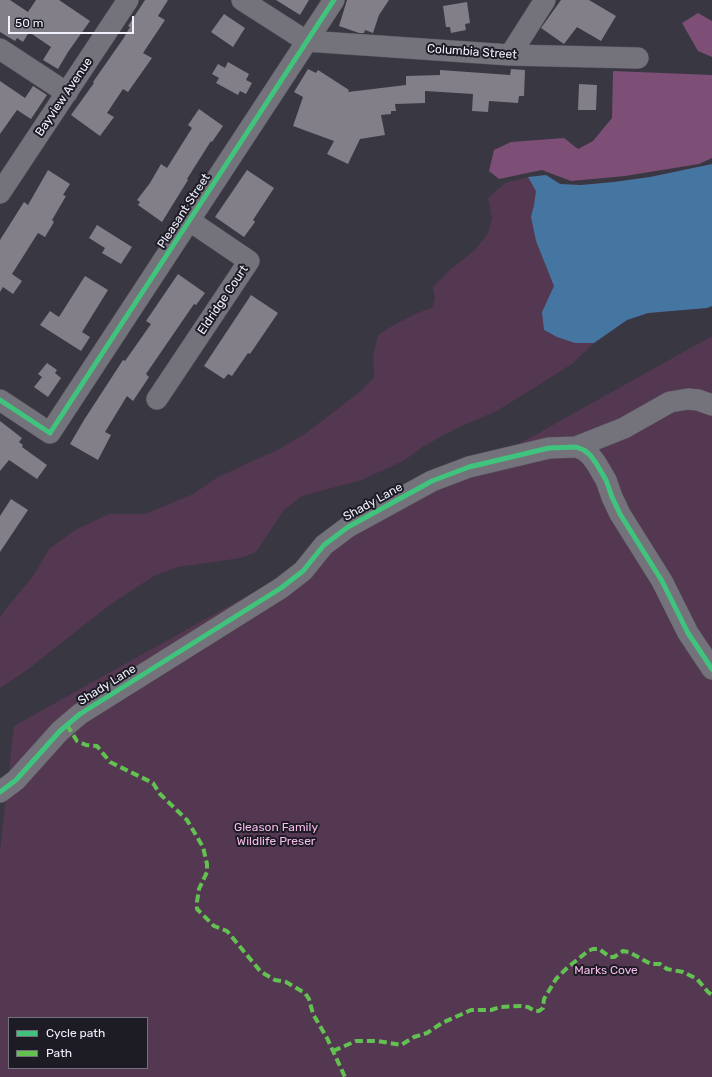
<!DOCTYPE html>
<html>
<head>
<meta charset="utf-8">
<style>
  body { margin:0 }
  #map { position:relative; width:712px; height:1077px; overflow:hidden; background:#383742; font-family:Rubik,sans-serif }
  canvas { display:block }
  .legend { position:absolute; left:8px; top:1017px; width:140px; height:52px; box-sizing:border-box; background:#1d1c25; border:1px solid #72717b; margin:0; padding:5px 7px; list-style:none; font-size:12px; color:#f1f0fd }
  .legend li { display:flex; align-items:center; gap:8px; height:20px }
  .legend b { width:20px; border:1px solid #72717b }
  .scale { position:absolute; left:8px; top:16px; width:126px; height:18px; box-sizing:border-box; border:2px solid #f1f0fd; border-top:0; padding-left:5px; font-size:12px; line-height:14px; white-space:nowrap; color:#f1f0fd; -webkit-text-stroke:3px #1d1c25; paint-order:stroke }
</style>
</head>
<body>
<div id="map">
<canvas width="712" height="1077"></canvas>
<ul class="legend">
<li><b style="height:5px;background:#40c37c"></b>Cycle path</li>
<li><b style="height:5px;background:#63c152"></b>Path</li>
</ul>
<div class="scale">50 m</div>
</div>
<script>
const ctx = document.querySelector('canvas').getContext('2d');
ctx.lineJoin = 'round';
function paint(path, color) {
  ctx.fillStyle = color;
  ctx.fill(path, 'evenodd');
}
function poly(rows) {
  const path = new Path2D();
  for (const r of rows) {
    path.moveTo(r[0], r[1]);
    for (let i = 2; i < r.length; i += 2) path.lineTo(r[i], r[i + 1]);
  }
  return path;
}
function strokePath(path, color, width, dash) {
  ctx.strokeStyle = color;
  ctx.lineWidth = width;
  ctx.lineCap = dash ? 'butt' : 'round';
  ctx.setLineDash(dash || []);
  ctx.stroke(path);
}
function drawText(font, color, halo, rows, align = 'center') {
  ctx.font = font + ' Rubik,sans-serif';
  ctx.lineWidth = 4;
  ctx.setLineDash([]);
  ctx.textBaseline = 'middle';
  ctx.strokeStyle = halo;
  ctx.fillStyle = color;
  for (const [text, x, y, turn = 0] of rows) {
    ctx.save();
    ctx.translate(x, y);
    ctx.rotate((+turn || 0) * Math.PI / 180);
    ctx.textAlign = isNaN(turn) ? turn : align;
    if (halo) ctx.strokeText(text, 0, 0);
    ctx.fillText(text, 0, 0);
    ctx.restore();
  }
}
paint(poly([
  [712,164,712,306,707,308,648,313,627,320,594,343,572,364,497,411,459,427,424,446,405,460,362,480,302,496,284,510,256,552,241,558,178,567,154,576,111,604,27,670,0,688,0,618,4,611,33,576,49,549,77,529,109,514,145,514,193,494,218,477,279,449,306,433,357,394,374,378,373,356,378,335,392,326,417,313,432,308,435,299,433,287,452,268,476,249,488,233,492,218,488,198,505,183,528,177,546,175,560,184,581,185,614,182,650,177],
  [712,336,712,1077,0,1077,0,850,14,726],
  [9,1018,147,1018,147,1068,9,1068]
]), '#543750');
paint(poly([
  [698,13,712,21,712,57,698,51,682,23],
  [613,71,712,75,712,158,699,164,625,176,571,181,542,170,499,179,489,171,494,150,511,142,564,138,578,149,593,141,612,118]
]), '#7d4f77');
paint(poly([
  [712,164,712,306,707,308,648,313,627,320,594,343,575,343,557,337,544,330,542,312,554,286,536,241,531,217,534,205,536,191,528,177,546,175,560,184,581,185,614,182,650,177]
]), '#4575a1');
paint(poly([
  [0,0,10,0,28,12,36,0,59,0,90,21,68,52,58,69,43,60,51,47,29,32,23,42,17,38,15,41,0,32],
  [145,0,168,0,158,16,165,20,143,53,152,58,128,92,123,89,107,113,114,117,100,136,71,115,94,83,93,82,123,39,130,27,128,26],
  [276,0,309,0,300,15],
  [347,0,389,0,379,15,373,33,365,30,364,33,359,33,339,26],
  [561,0,589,0,616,16,601,41,577,27,564,44,541,28],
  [467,2,470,23,465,24,466,30,451,33,450,27,446,27,443,6],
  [224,14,245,28,233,47,211,32],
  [228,62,249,74,246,80,252,83,246,94,240,91,238,95,216,83,219,78,212,74,218,64,225,68],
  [308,69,316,73,318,70,349,90,348,92,406,85,406,76,440,75,440,70,510,75,511,69,525,70,524,96,519,96,518,103,489,101,488,112,472,111,473,94,425,91,425,103,395,104,396,111,391,111,391,114,381,115,385,135,360,139,348,164,327,154,334,141,293,126,303,97,294,92],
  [0,81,25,98,33,86,47,95,31,119,17,110,0,134],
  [579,84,597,85,596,110,578,110],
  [199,109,223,126,212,142,211,141,187,179,188,180,162,222,138,205,140,202,137,200,150,183,161,164,167,168,192,128,188,125],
  [48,170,70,184,63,195,66,196,52,220,54,222,45,237,38,233,12,274,22,281,13,294,3,287,0,292,0,240,24,202,28,205],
  [247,170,274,188,253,220,255,222,244,237,215,217],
  [97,225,132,247,121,264,102,253,105,248,89,238],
  [178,274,205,293,196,305,194,304,146,374,149,377,133,401,127,396,105,432,111,435,98,460,70,444,84,420,123,360,125,361,151,324,146,321],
  [85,276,108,290,82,332,90,337,81,351,40,325,50,311,59,317],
  [251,295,278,313,250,354,248,353,232,376,228,374,224,379,204,366],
  [47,363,57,370,55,373,61,378,48,397,34,387,42,377,38,374],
  [0,421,22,438,19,442,23,445,22,447,47,465,37,479,9,460,0,471],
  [11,499,28,510,0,552,0,516]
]), '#827f88');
const minor = poly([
  [242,0,306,41,510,55,638,58],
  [0,49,67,93],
  [510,55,545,0],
  [0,193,128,0],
  [157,399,249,261,190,221],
  [0,400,50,433,334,0],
  [576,447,624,428,670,402,688,399,698,400,712,405],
  [0,792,16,780,60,731,80,714,281,588,303,571,324,545,348,527,432,481,469,467,549,448,576,447,584,450,590,455,596,463,606,480,612,497,620,514,662,581,688,633,712,669]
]);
strokePath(minor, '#57565f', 22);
strokePath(minor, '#74727b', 21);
strokePath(poly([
  [67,725,77,741,86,745,97,746,110,762,153,783,160,794,187,820,203,847,207,864,207,872,199,889,197,902,197,909,214,926,227,931,261,972,275,980,286,982,305,993,309,999,313,1014,327,1038,345,1077],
  [333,1051,356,1041,378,1041,401,1045,414,1037,427,1033,442,1023,471,1010,491,1010,500,1007,521,1006,528,1007,535,1011,539,1011,543,1008,544,999,556,979,566,969,588,951,593,949,599,949,610,957,614,957,623,951,629,952,651,964,660,964,667,969,683,972,697,979,708,992,712,995]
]), '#63c152', 4, [8, 4]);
strokePath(poly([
  [0,400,50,433,334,0],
  [0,792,16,780,60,731,80,714,281,588,303,571,324,545,348,527,432,481,469,467,549,448,576,447,584,450,590,455,596,463,606,480,612,497,620,514,662,581,688,633,712,669]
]), '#40c37c', 5);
drawText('12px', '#f1f0fd', '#1d1c25', [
  ["Columbia Street",472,52,4],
  ["Bayview Avenue",64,97,-56],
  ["Pleasant Street",184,211,-57],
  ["Eldridge Court",223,300,-56],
  ["Shady Lane",373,502,-29],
  ["Shady Lane",107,685,-32]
]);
drawText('12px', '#f9baed', '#1d1c25', [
  ["Gleason Family",276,828],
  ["Wildlife Preser",276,842],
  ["Marks Cove",606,971]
]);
</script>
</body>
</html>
